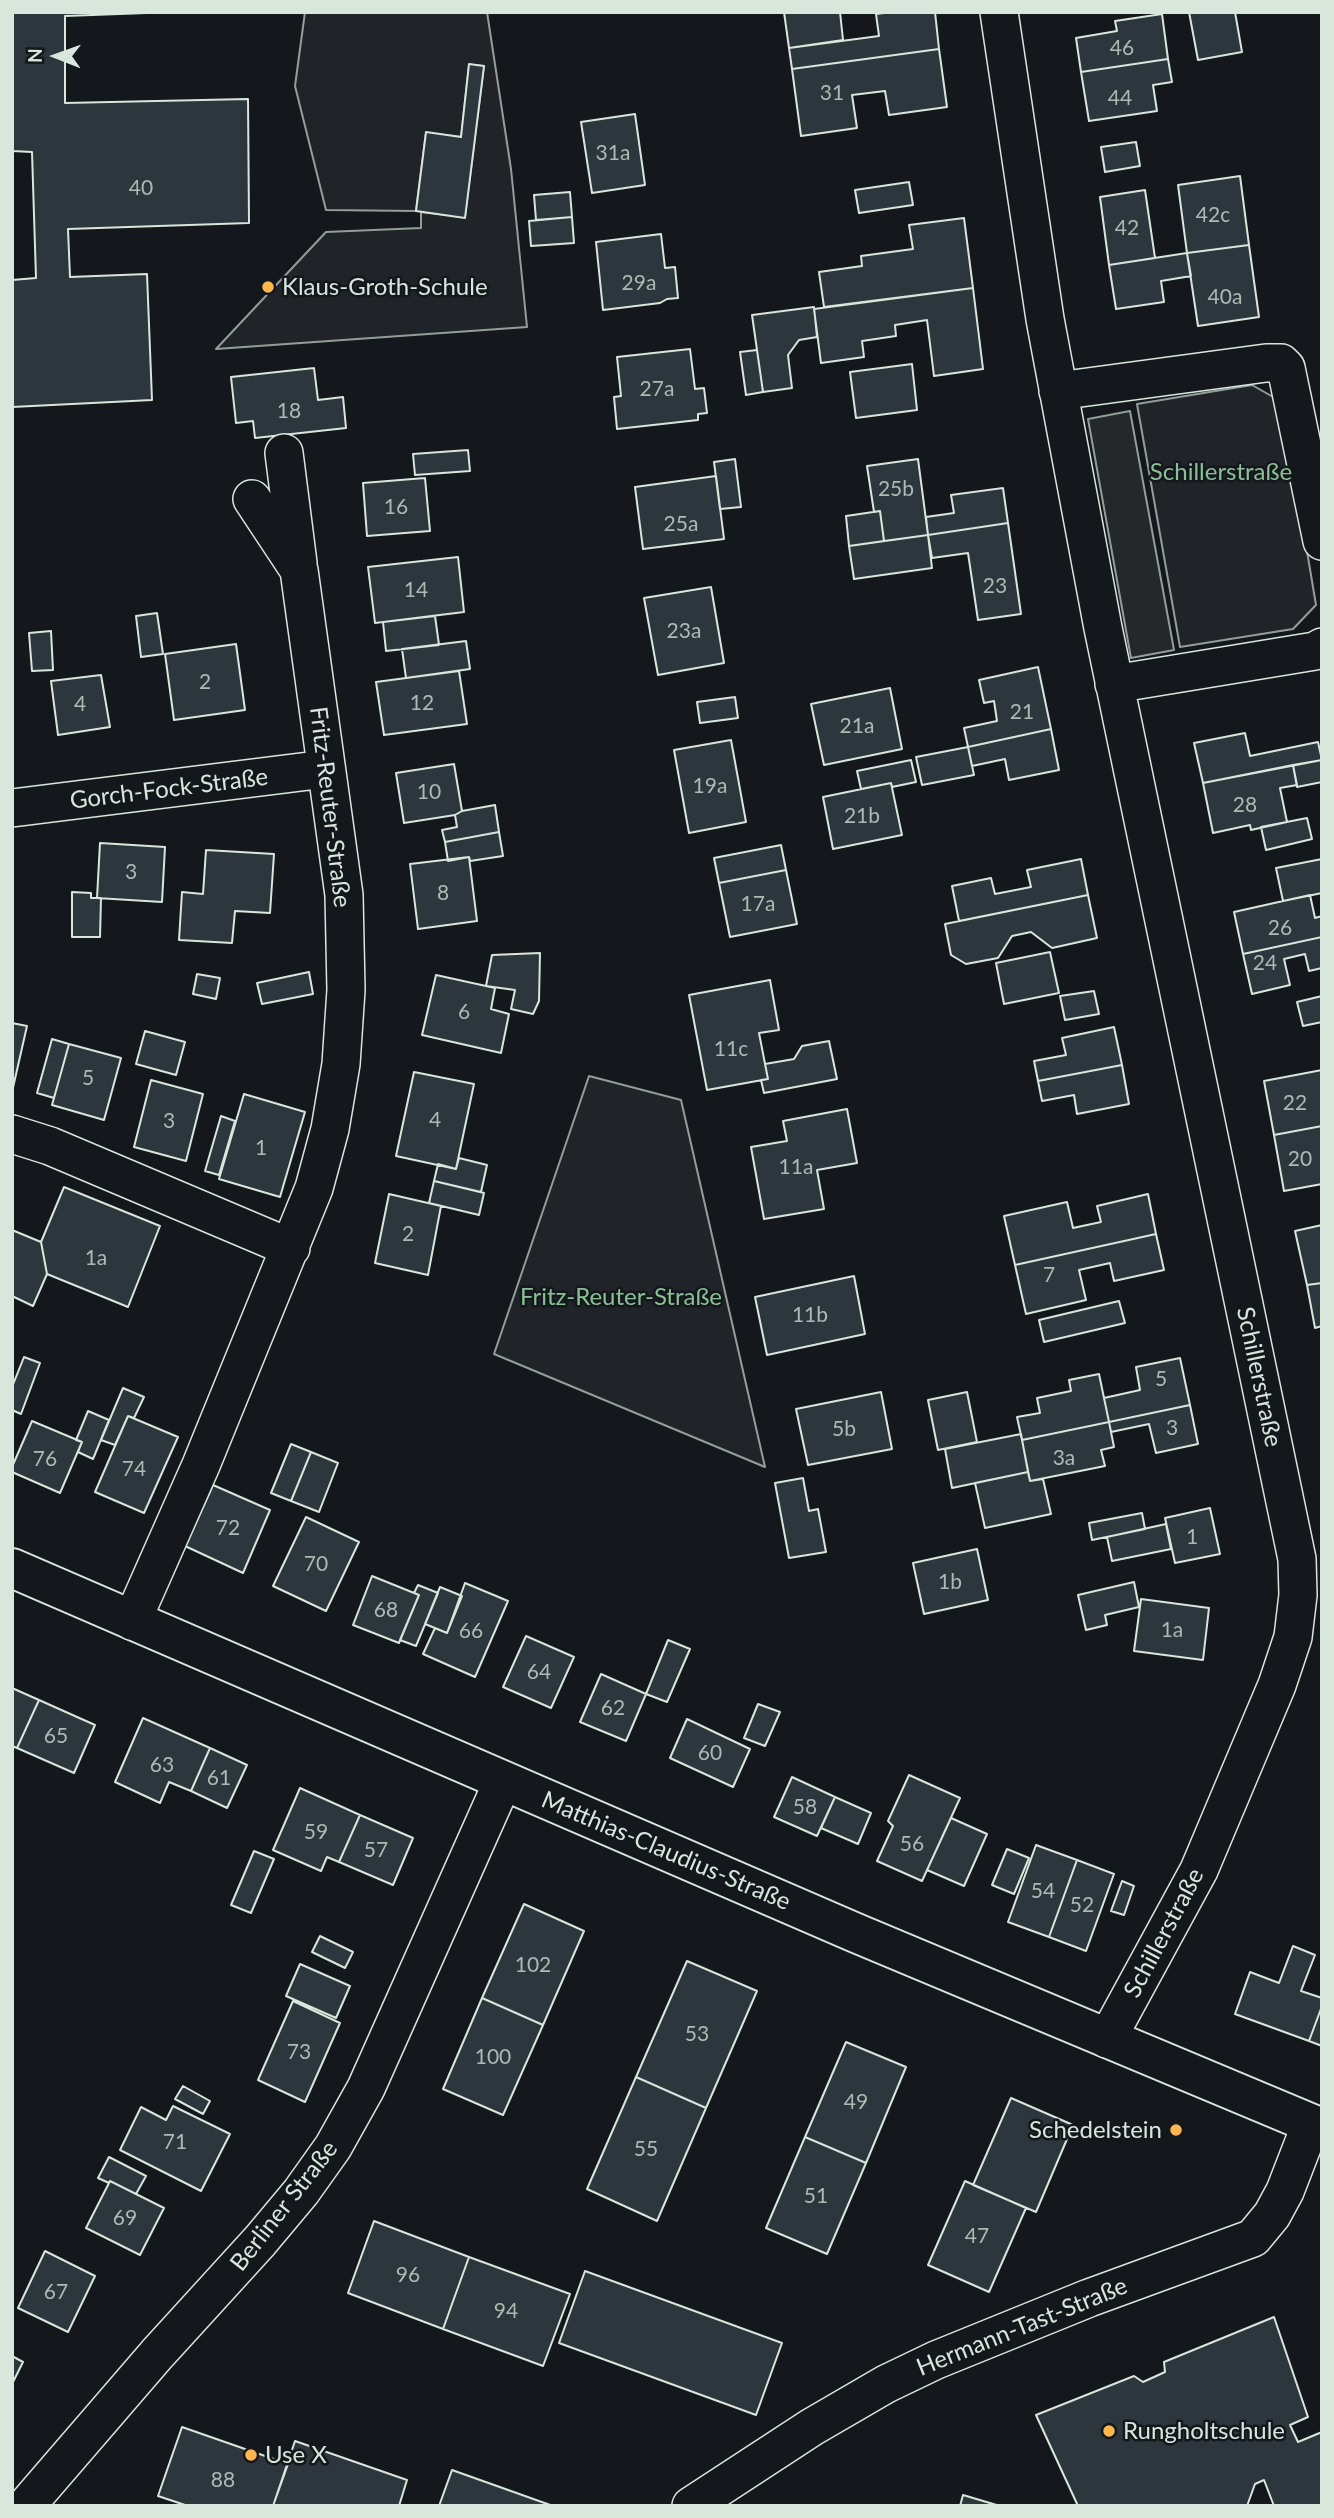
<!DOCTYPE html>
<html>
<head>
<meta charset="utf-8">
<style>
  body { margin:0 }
  #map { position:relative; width:1334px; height:2518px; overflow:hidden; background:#14181c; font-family:Lato,sans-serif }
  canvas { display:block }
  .frame { position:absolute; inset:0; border:14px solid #d8e6dc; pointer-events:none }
  .north { position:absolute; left:21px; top:21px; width:70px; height:70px; -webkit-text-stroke:5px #14181c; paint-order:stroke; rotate:271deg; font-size:19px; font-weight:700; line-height:28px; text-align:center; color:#d8e6dc }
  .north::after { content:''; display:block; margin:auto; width:24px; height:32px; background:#d8e6dc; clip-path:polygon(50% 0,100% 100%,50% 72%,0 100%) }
</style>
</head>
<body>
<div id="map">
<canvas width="1334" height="2518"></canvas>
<div class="frame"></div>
<div class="north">N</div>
</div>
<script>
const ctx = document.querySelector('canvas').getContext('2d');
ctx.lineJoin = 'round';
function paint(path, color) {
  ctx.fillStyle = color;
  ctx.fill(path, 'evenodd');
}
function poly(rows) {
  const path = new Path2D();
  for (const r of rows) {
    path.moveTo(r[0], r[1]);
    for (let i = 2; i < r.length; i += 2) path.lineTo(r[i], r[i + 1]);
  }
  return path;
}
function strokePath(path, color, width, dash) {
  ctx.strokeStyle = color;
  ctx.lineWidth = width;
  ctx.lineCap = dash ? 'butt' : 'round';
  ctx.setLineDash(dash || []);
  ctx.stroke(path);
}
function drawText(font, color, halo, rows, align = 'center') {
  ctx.font = font + ' Lato,sans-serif';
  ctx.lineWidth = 5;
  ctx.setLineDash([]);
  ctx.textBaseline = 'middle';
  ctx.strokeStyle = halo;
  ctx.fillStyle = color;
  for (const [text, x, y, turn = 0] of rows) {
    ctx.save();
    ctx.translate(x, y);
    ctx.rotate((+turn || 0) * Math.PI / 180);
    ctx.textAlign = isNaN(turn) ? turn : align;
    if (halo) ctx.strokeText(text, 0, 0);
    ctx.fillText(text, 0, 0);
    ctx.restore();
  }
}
const green = poly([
  [305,12,487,12,511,169,527,327,216,349,326,232,421,228,421,212,465,217,484,66,469,65,461,137,426,133,416,211,326,210,295,86,305,12],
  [1252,385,1282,402,1316,605,1293,629,1180,647,1137,404,1252,385],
  [589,1076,681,1100,765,1467,494,1354,589,1076]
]);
paint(green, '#202428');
strokePath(green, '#939e99', 2);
const parking = poly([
  [1130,411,1174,650,1131,658,1088,419,1130,411]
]);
paint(parking, '#24282b');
strokePath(parking, '#939e99', 2);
const building = poly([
  [12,12,174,12,65,16,65,103,248,99,249,223,68,229,70,277,147,274,152,400,12,407,12,280,36,278,32,152,12,151,12,12],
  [784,12,840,12,843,40,789,48,784,12],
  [892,12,935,12,939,49,792,69,789,48,879,36,876,14,892,12],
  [1189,12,1235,12,1242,52,1198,60,1189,12],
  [1162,14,1168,59,1081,72,1076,38,1117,31,1115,21,1162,14],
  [939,49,947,107,889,115,885,91,852,95,857,128,801,136,792,69,939,49],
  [1168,59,1172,82,1153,85,1157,111,1089,121,1081,72,1168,59],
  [469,64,484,66,465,218,416,211,426,132,461,137,469,64],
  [635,114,645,185,592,193,581,122,635,114],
  [1136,142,1140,166,1105,172,1101,147,1136,142],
  [1240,176,1249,245,1187,253,1178,185,1240,176],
  [909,182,913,205,859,213,855,190,909,182],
  [1145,190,1155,258,1109,265,1100,197,1145,190],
  [570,192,572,217,536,220,534,195,570,192],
  [572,217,574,243,531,246,529,221,572,217],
  [964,218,973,288,824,307,819,272,862,266,861,256,913,249,909,225,964,218],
  [661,234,665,268,675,267,678,298,667,299,660,303,603,310,596,242,661,234],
  [1249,245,1259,317,1198,326,1187,253,1249,245],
  [1187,253,1191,276,1161,281,1164,302,1116,309,1109,265,1187,253],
  [973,288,983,369,934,376,927,320,895,325,896,336,862,341,864,357,821,363,814,309,973,288],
  [814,307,817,337,799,340,788,355,792,388,763,392,752,315,814,307],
  [690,349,695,389,704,388,707,413,698,414,698,420,617,429,614,397,621,396,617,357,690,349],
  [757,350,763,392,746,395,740,352,757,350],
  [912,364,917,410,856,418,850,372,912,364],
  [314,368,318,400,343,397,346,428,255,438,253,421,236,423,231,377,314,368],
  [468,450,470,471,415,475,413,454,468,450],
  [735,459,741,507,720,509,714,462,735,459],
  [918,459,928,535,884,541,880,511,874,512,867,466,918,459],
  [716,476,724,539,643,549,635,487,716,476],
  [425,478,430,531,367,536,363,483,425,478],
  [1003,488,1008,523,928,535,926,517,954,513,951,495,1003,488],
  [880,511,884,541,849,546,846,516,880,511],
  [1008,523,1021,614,978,620,968,553,932,558,928,535,1008,523],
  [928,535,932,568,854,579,849,546,928,535],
  [458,557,464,612,375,623,368,567,458,557],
  [711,587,724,663,658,675,644,598,711,587],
  [157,613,163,654,141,657,136,616,157,613],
  [435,616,439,645,386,651,383,622,435,616],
  [51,631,53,670,32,671,29,633,51,631],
  [466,641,470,669,406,678,402,649,466,641],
  [236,644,245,710,174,720,165,654,236,644],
  [1038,667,1051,729,968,747,964,728,997,721,994,701,984,703,979,680,1038,667],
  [459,671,467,724,384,735,376,682,459,671],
  [101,675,110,727,58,735,51,681,101,675],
  [890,688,902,749,824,765,811,704,890,688],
  [735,697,738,718,700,723,697,702,735,697],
  [1051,729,1059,770,1009,780,1005,759,972,766,968,747,1051,729],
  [1245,733,1250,756,1318,742,1322,760,1203,783,1194,743,1245,733],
  [731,740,746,822,689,833,674,750,731,740],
  [968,747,974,775,922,785,916,757,968,747],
  [911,760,916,782,892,787,891,783,861,789,857,771,911,760],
  [1322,760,1322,782,1297,787,1293,765,1322,760],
  [454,764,462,811,455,815,404,823,396,773,454,764],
  [1293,765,1297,785,1280,788,1287,822,1251,830,1250,825,1213,833,1203,783,1293,765],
  [891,783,902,835,833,849,823,797,891,783],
  [495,805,499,832,445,842,442,830,457,827,455,815,462,811,495,805],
  [1307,818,1312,839,1266,850,1261,827,1307,818],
  [499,832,503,856,470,861,469,857,448,861,445,842,499,832],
  [100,843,165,847,162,902,97,898,100,843],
  [781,845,786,870,719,883,714,858,781,845],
  [206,850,274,854,270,913,235,911,232,943,179,940,182,892,203,894,206,850],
  [469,857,477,921,418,929,410,864,469,857],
  [1081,859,1088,895,959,921,952,886,991,878,995,894,1031,887,1027,870,1081,859],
  [1322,859,1322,893,1283,901,1276,868,1322,859],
  [786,870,797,924,730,937,719,883,786,870],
  [72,892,91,893,91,898,101,898,100,937,72,937,72,892],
  [1088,895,1097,938,1052,948,1031,932,1012,936,998,958,966,964,951,955,945,924,1088,895],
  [1310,895,1315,918,1322,916,1322,937,1243,954,1234,912,1310,895],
  [1322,937,1322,968,1309,971,1305,954,1284,959,1290,985,1252,994,1243,954,1322,937],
  [1050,952,1059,993,1004,1004,996,963,1050,952],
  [540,953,539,1001,533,1014,511,1009,515,990,486,986,492,955,540,953],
  [309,972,313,994,262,1004,257,983,309,972],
  [197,974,220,978,216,999,193,994,197,974],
  [436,975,495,988,491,1009,509,1014,501,1053,422,1035,436,975],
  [770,980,779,1030,759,1033,768,1079,707,1090,689,995,770,980],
  [1094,991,1099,1014,1065,1020,1060,996,1094,991],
  [1322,996,1322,1022,1303,1026,1297,1002,1322,996],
  [12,1023,27,1026,12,1092,12,1023],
  [1114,1027,1122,1065,1038,1081,1034,1061,1066,1055,1062,1038,1114,1027],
  [145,1031,185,1042,176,1075,136,1064,145,1031],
  [52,1039,69,1044,54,1098,37,1093,52,1039],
  [829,1041,837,1079,764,1093,761,1080,768,1079,765,1064,794,1059,802,1046,829,1041],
  [69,1044,121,1058,104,1120,52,1105,69,1044],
  [1122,1065,1129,1104,1077,1114,1074,1095,1042,1101,1038,1081,1122,1065],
  [1322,1070,1322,1126,1274,1135,1264,1081,1322,1070],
  [414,1072,474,1084,456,1169,396,1156,414,1072],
  [151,1080,203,1094,186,1161,134,1147,151,1080],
  [244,1094,305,1112,280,1197,219,1179,244,1094],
  [847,1109,857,1163,817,1170,824,1209,764,1219,751,1147,787,1141,783,1121,847,1109],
  [221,1116,235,1121,219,1175,205,1171,221,1116],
  [1322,1126,1322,1184,1284,1191,1274,1135,1322,1126],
  [459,1158,487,1165,481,1192,434,1181,438,1164,456,1169,459,1158],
  [434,1181,484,1193,479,1215,429,1203,434,1181],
  [64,1187,160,1226,128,1307,47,1274,41,1242,64,1187],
  [389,1194,441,1206,428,1275,375,1263,389,1194],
  [1148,1194,1156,1234,1015,1265,1004,1216,1067,1202,1073,1228,1101,1222,1097,1206,1148,1194],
  [1322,1225,1322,1283,1307,1285,1295,1231,1322,1225],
  [12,1230,41,1242,47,1274,33,1306,12,1296,12,1230],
  [1156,1234,1164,1270,1114,1281,1110,1263,1079,1270,1086,1300,1026,1314,1015,1265,1156,1234],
  [854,1276,865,1334,767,1355,755,1297,854,1276],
  [1322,1283,1322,1326,1315,1328,1307,1285,1322,1283],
  [1119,1301,1125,1323,1044,1342,1039,1320,1119,1301],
  [24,1357,40,1363,21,1414,12,1410,12,1387,24,1357],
  [1180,1358,1190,1405,1109,1422,1104,1398,1140,1390,1136,1367,1180,1358],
  [1099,1374,1109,1422,1022,1440,1017,1417,1040,1413,1037,1398,1071,1391,1069,1380,1099,1374],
  [123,1388,144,1397,134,1418,128,1416,115,1445,101,1440,123,1388],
  [881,1392,892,1449,808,1465,796,1409,881,1392],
  [967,1392,977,1442,938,1450,928,1400,967,1392],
  [1190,1405,1198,1444,1156,1453,1149,1424,1111,1432,1109,1422,1190,1405],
  [88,1411,109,1420,93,1459,78,1452,82,1442,76,1440,88,1411],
  [128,1416,178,1437,144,1513,95,1492,128,1416],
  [32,1421,82,1442,60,1493,12,1472,12,1467,32,1421],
  [1109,1422,1114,1447,1101,1450,1105,1466,1030,1481,1022,1440,1109,1422],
  [1021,1434,1028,1472,952,1488,945,1449,1021,1434],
  [291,1444,311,1452,291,1501,271,1493,291,1444],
  [311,1452,338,1463,319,1512,291,1501,311,1452],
  [1028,1472,1030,1481,1043,1479,1051,1514,985,1528,975,1483,1028,1472],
  [803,1478,809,1511,818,1509,826,1552,789,1558,775,1483,803,1478],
  [213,1485,270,1510,243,1573,185,1546,213,1485],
  [1210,1508,1220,1554,1175,1563,1165,1518,1210,1508],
  [1142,1513,1145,1529,1092,1540,1089,1523,1142,1513],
  [306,1517,359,1542,326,1611,273,1586,306,1517],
  [1166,1524,1171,1549,1112,1561,1107,1537,1166,1524],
  [977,1549,988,1600,924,1614,913,1563,977,1549],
  [372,1576,419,1595,399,1643,353,1625,372,1576],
  [1134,1582,1139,1607,1105,1615,1107,1625,1086,1630,1078,1595,1134,1582],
  [465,1583,508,1601,475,1677,423,1654,435,1628,447,1633,465,1583],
  [418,1585,438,1593,416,1646,400,1640,419,1595,414,1593,418,1585],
  [440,1587,462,1596,447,1633,425,1624,440,1587],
  [1141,1599,1209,1608,1203,1660,1134,1651,1141,1599],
  [526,1636,574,1657,551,1708,503,1687,526,1636],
  [668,1640,690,1649,667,1702,646,1694,668,1640],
  [601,1674,646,1694,626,1741,580,1722,601,1674],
  [12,1688,39,1700,17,1748,12,1746,12,1688],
  [39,1700,95,1725,74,1773,17,1748,39,1700],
  [758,1704,780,1712,765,1746,744,1738,758,1704],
  [143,1718,210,1748,191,1791,169,1782,160,1803,115,1782,143,1718],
  [687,1719,750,1749,733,1787,670,1758,687,1719],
  [210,1748,247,1765,227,1808,191,1791,210,1748],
  [909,1775,960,1798,922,1881,877,1861,893,1826,888,1821,909,1775],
  [792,1777,835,1797,817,1836,774,1817,792,1777],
  [300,1788,360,1815,339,1862,327,1857,321,1871,273,1850,300,1788],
  [835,1797,871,1813,858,1844,821,1828,835,1797],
  [360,1815,413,1838,393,1885,339,1862,360,1815],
  [951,1818,987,1834,964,1886,927,1870,951,1818],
  [1036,1845,1077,1860,1049,1937,1008,1922,1036,1845],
  [1007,1849,1029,1858,1014,1894,992,1885,1007,1849],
  [254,1851,274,1859,251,1913,231,1905,254,1851],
  [1077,1860,1114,1874,1086,1951,1049,1937,1077,1860],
  [1122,1881,1134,1886,1124,1915,1111,1911,1122,1881],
  [524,1904,584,1931,543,2025,482,1998,524,1904],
  [320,1936,353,1952,345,1968,312,1952,320,1936],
  [1293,1946,1315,1955,1301,1991,1322,1998,1322,2006,1309,2041,1235,2014,1250,1972,1279,1983,1293,1946],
  [687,1961,757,1991,706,2108,636,2077,687,1961],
  [300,1964,350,1986,336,2018,286,1996,300,1964],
  [482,1998,543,2025,503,2115,443,2089,482,1998],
  [293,2001,340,2023,305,2102,258,2080,293,2001],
  [1322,2006,1322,2046,1309,2041,1322,2006],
  [846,2042,906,2067,866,2163,805,2137,846,2042],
  [636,2077,706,2108,657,2221,587,2189,636,2077],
  [183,2086,210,2101,203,2114,175,2099,183,2086],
  [1011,2098,1073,2125,1036,2212,973,2185,1011,2098],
  [173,2106,230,2134,201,2191,120,2150,141,2107,166,2120,173,2106],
  [805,2137,866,2163,827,2254,766,2228,805,2137],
  [109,2157,146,2176,136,2194,110,2181,109,2183,98,2178,109,2157],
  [110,2181,164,2208,140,2255,86,2228,110,2181],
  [965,2181,1026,2208,989,2292,928,2265,965,2181],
  [374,2221,469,2257,443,2329,348,2293,374,2221],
  [45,2251,95,2276,68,2332,18,2308,45,2251],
  [469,2257,570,2294,543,2366,443,2329,469,2257],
  [585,2271,782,2343,756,2415,559,2343,585,2271],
  [1274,2317,1308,2417,1290,2425,1298,2442,1322,2432,1322,2506,1274,2506,1264,2480,1255,2484,1247,2506,1078,2506,1036,2415,1134,2376,1143,2382,1165,2372,1164,2362,1274,2317],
  [12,2356,23,2362,12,2384,12,2356],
  [182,2427,288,2464,273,2506,188,2506,158,2496,182,2427],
  [295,2441,407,2480,399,2506,273,2506,295,2441],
  [452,2470,553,2506,439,2506,452,2470],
  [963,2495,1000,2506,960,2506,963,2495]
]);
paint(building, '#2c363c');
strokePath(building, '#d8e6dc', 2);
const minor = poly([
  [999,12,1045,319,1103,628,1297,1559,1298,1595,1293,1637,1277,1685,1199,1870,1107,2039],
  [1058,391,1266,363,1281,363,1286,368,1322,541],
  [284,453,298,563],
  [1114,684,1315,651,1322,647],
  [12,808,325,769],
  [12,1134,50,1146,291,1248],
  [132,1621,201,1465,314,1188,330,1129,341,1064,346,990,344,895,299,570,252,499],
  [26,2506,157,2354,260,2241,301,2192,333,2147,366,2088,503,1781],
  [691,2506,812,2427,886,2384,936,2360,1089,2298,1253,2238,1272,2215,1285,2191,1311,2124]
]);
const tertiary = poly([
  [12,1568,856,1933,1322,2128]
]);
strokePath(minor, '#d8e6dc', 40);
strokePath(tertiary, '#d8e6dc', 42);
strokePath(minor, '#14181c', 37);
strokePath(tertiary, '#14181c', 38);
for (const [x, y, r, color] of [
  [268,287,7,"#ffb74d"],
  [1176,2130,7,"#ffb74d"],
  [1109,2431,7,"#ffb74d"],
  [251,2455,7,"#ffb74d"]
]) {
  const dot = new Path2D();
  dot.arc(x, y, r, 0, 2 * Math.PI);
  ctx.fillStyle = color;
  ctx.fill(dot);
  strokePath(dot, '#14181c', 2.5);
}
drawText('21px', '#adbab4', null, [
  ["46",1122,48],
  ["31",832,93],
  ["44",1120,98],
  ["31a",613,153],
  ["40",141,188],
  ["42c",1213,215],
  ["42",1127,228],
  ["29a",639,283],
  ["40a",1225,297],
  ["27a",657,389],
  ["18",289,411],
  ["25b",896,489],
  ["16",396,507],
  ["25a",681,524],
  ["23",995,586],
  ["14",416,590],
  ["23a",684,631],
  ["2",205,682],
  ["12",422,703],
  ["4",80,704],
  ["21",1022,712],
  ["21a",857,726],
  ["19a",710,786],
  ["10",429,792],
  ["28",1245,805],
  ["21b",862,816],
  ["3",131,872],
  ["8",443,893],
  ["17a",758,904],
  ["26",1280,928],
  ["24",1265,963],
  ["6",464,1012],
  ["11c",731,1049],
  ["5",88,1078],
  ["22",1295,1103],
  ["4",435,1120],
  ["3",169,1121],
  ["1",261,1148],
  ["20",1300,1159],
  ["11a",796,1167],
  ["2",408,1234],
  ["1a",96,1258],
  ["7",1049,1275],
  ["11b",810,1315],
  ["5",1161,1379],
  ["3",1172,1428],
  ["5b",844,1429],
  ["3a",1064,1458],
  ["76",45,1459],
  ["74",134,1469],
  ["72",228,1528],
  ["1",1192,1537],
  ["70",316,1564],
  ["1b",950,1582],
  ["68",386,1610],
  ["1a",1172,1630],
  ["66",471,1631],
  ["64",539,1672],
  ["62",613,1708],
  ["65",56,1736],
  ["60",710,1753],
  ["63",162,1765],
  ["61",219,1778],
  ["58",805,1807],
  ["59",316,1832],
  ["56",912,1844],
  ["57",376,1850],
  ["54",1043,1891],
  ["52",1082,1905],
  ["102",533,1965],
  ["53",697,2034],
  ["73",299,2052],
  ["100",493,2057],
  ["49",856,2102],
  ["71",175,2142],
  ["55",646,2149],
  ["51",816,2196],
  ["69",125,2218],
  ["47",977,2236],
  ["96",408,2275],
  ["67",56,2292],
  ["94",506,2311],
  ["88",223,2480]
]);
drawText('24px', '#d8e6dc', '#14181c', [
  ["Klaus-Groth-Schule",282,287],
  ["Schedelstein",1162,2130,"right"],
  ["Rungholtschule",1123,2431],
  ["Use X",265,2455]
], 'left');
drawText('24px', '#8ac095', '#14181c', [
  ["Schillerstraße",1221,472],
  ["Fritz-Reuter-Straße",621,1297]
]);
drawText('24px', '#d8e6dc', '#14181c', [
  ["Gorch-Fock-Straße",169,789,-7],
  ["Fritz-Reuter-Straße",330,807,83],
  ["Schillerstraße",1259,1377,78],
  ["Matthias-Claudius-Straße",666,1851,23],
  ["Schillerstraße",1164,1933,-62],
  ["Berliner Straße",284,2206,-52],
  ["Hermann-Tast-Straße",1022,2327,-22]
]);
</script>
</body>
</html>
